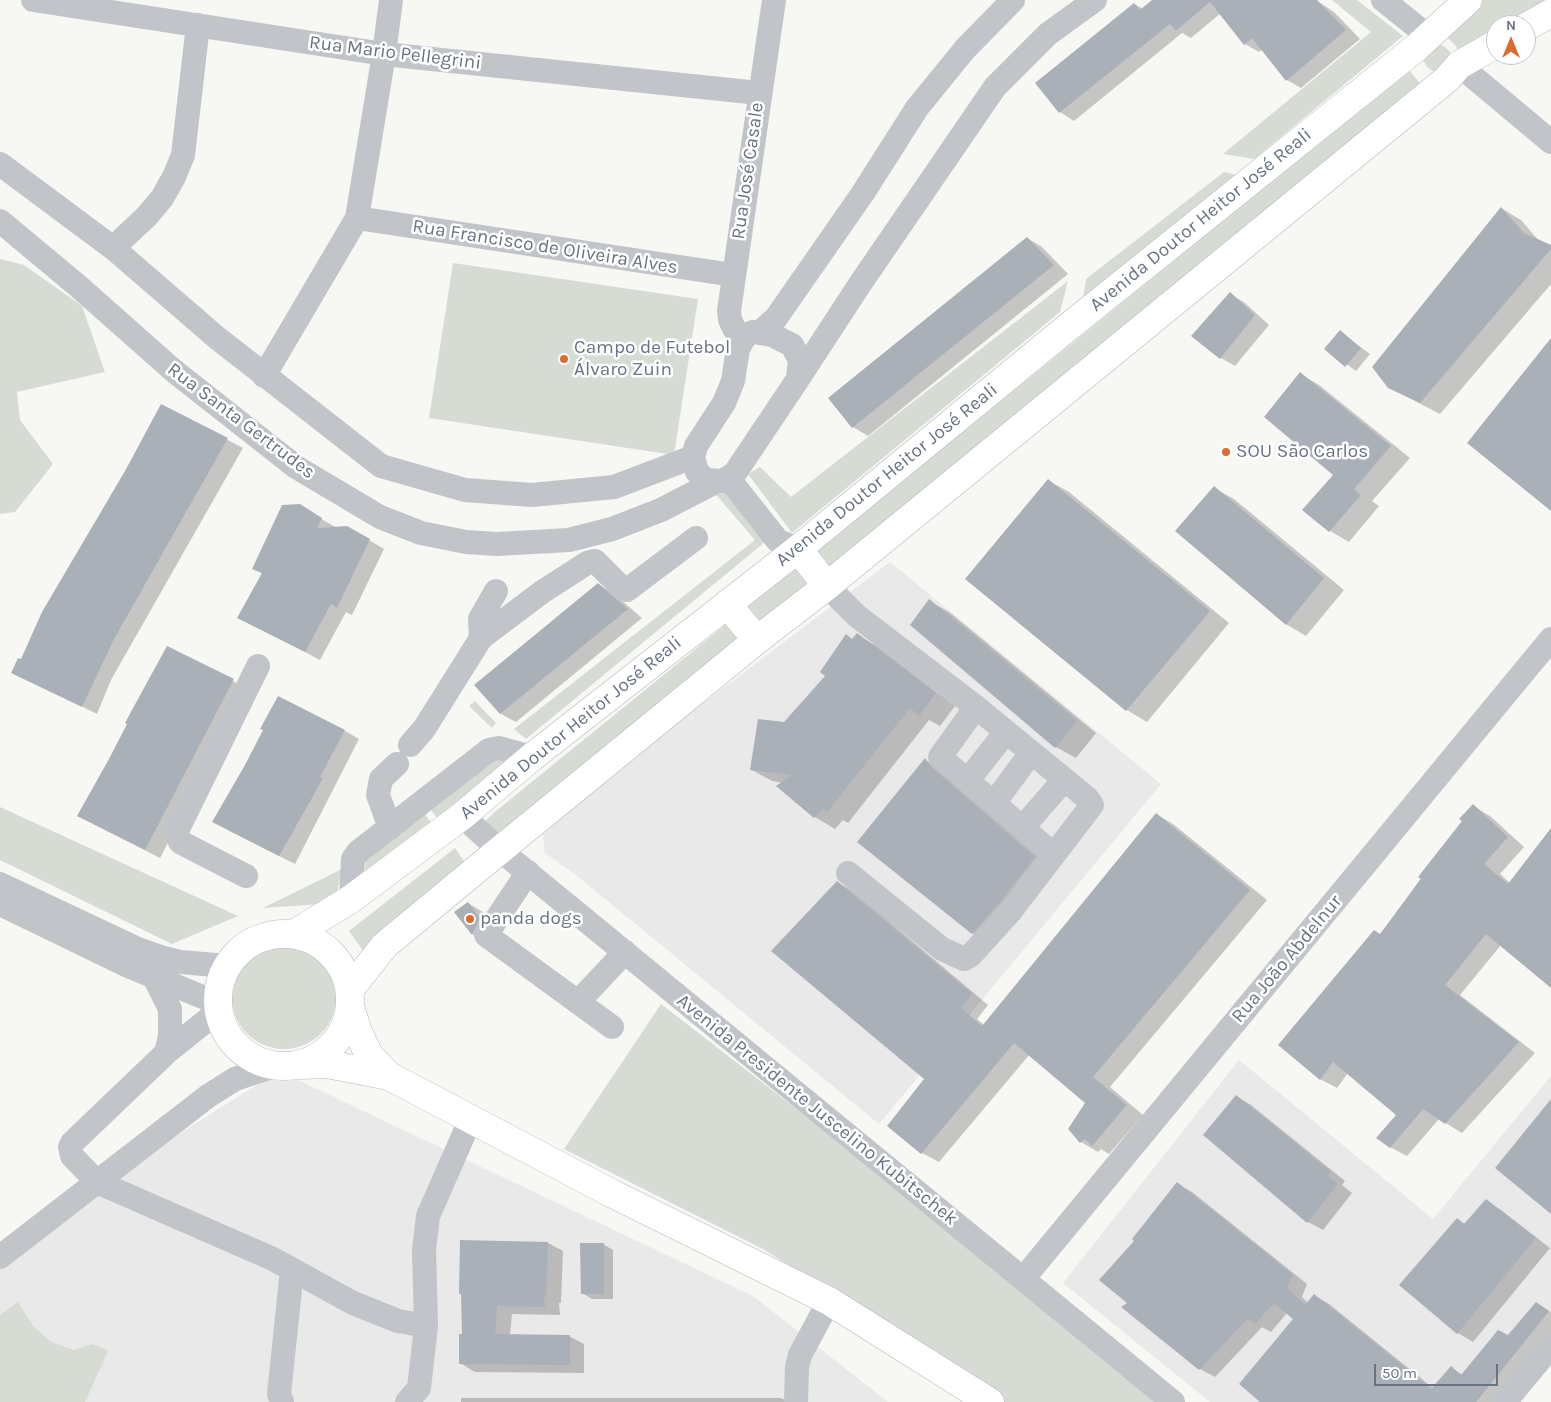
<!DOCTYPE html>
<html>
<head>
<meta charset="utf-8">
<style>
  body { margin:0 }
  #map { position:relative; width:1551px; height:1402px; overflow:hidden; background:#f7f7f4; font-family:Karla,sans-serif }
  canvas { display:block }
  .north { position:absolute; left:1486px; top:15px; width:50px; height:50px; box-sizing:border-box; background:#fff; border:1px solid #c3c7ce; border-radius:50%; rotate:0deg; font-size:14px; font-weight:700; line-height:20px; text-align:center; color:#687484 }
  .north::after { content:''; display:block; margin:auto; width:18px; height:22px; background:#da6c32; clip-path:polygon(50% 0,100% 100%,50% 72%,0 100%) }
  .scale { position:absolute; left:1374px; top:1364px; width:124px; height:22px; box-sizing:border-box; border:2px solid #687484; border-top:0; padding-left:6px; font-size:15px; line-height:18px; white-space:nowrap; color:#687484; -webkit-text-stroke:4px #fff; paint-order:stroke }
</style>
</head>
<body>
<div id="map">
<canvas width="1551" height="1402"></canvas>
<div class="north">N</div>
<div class="scale">50 m</div>
</div>
<script>
const ctx = document.querySelector('canvas').getContext('2d');
ctx.lineJoin = 'round';
function paint(path, color) {
  ctx.fillStyle = color;
  ctx.fill(path, 'evenodd');
}
function poly(rows) {
  const path = new Path2D();
  for (const r of rows) {
    if (r.length === 3) {
      path.moveTo(r[0] + r[2], r[1]);
      path.arc(r[0], r[1], r[2], 0, 2 * Math.PI);
      continue;
    }
    path.moveTo(r[0], r[1]);
    for (let i = 2; i < r.length; i += 2) path.lineTo(r[i], r[i + 1]);
  }
  return path;
}
function strokePath(path, color, width, dash) {
  ctx.strokeStyle = color;
  ctx.lineWidth = width;
  ctx.lineCap = dash ? 'butt' : 'round';
  ctx.setLineDash(dash || []);
  ctx.stroke(path);
}
function drawText(font, color, halo, rows, align = 'center') {
  ctx.font = font + ' Karla,sans-serif';
  ctx.lineWidth = 5;
  ctx.setLineDash([]);
  ctx.textBaseline = 'middle';
  ctx.strokeStyle = halo;
  ctx.fillStyle = color;
  for (const [text, x, y, turn = 0] of rows) {
    ctx.save();
    ctx.translate(x, y);
    ctx.rotate((+turn || 0) * Math.PI / 180);
    ctx.textAlign = isNaN(turn) ? turn : align;
    if (halo) ctx.strokeText(text, 0, 0);
    ctx.fillText(text, 0, 0);
    ctx.restore();
  }
}
paint(poly([
  [890,562,1161,784,879,1124,576,875,545,853,542,825],
  [1239,1060,1433,1219,1551,1076,1551,1309,1476,1402,1210,1402,1063,1283],
  [279,1071,753,1296,888,1402,0,1402,0,1264,112,1176]
]), '#e8e9e8');
paint(poly([
  [1332,0,1357,0,1403,36,1254,159,1223,154,1371,32],
  [1471,0,1551,0,1526,25,1496,25,1496,42,1460,62,1456,46,1446,36],
  [1434,43,1444,46,1450,52,1453,65,1446,72,1434,72,1427,67,1422,58],
  [1409,70,1423,87,502,837,481,825,496,811],
  [1224,172,1237,175,1083,298,1086,279],
  [0,259,24,265,82,306,105,372,17,392,20,420,53,464,15,512,0,514],
  [453,263,698,299,674,455,429,418],
  [1068,281,1060,312,792,533,748,474,760,467,791,497],
  [727,485,765,542,526,739,514,729,755,540,712,490],
  [475,701,496,723,492,728,469,706],
  [500,755,512,758,438,819,431,810],
  [0,807,238,916,172,944,0,860],
  [425,814,432,824,364,878,366,860],
  [455,848,469,868,364,952,349,931],
  [342,869,335,903,263,908],
  [284,997,52],
  [661,1004,834,1138,1157,1402,1003,1402,763,1249,564,1149],
  [18,1302,33,1326,51,1342,74,1350,93,1344,108,1351,85,1402,0,1402,0,1315]
]), '#d6dcd4');
paint(poly([
  [1154,0,1316,0,1334,12,1360,39,1301,88,1287,80,1262,50,1259,52,1245,44,1221,13,1191,38,1182,33,1074,121,1060,112,1037,83,1134,4,1143,9],
  [1501,208,1521,220,1540,242,1551,247,1551,284,1440,414,1388,387],
  [1027,238,1042,247,1068,274,868,436,853,427,830,398],
  [1230,294,1245,303,1269,325,1235,366,1221,358],
  [1340,332,1370,354,1356,371,1326,349],
  [1300,374,1319,385,1410,458,1372,501,1379,506,1349,542,1330,531,1304,510,1335,474],
  [162,406,243,448,111,680,97,714,13,672,21,661],
  [1049,481,1069,492,1229,623,1147,722,1127,710,967,579],
  [1214,488,1234,499,1344,590,1306,636,1286,624],
  [299,506,337,528,347,527,384,549,352,615,346,612,320,660,252,624,263,574,254,568],
  [598,585,613,593,642,618,516,722,501,714,476,685],
  [929,601,949,612,1096,733,1076,758,1056,747],
  [857,635,877,646,955,706,940,726,929,720,848,823,843,820,835,829,815,817,778,786,784,783,772,781,752,770,785,723,827,676],
  [167,647,248,689,160,858,94,824,129,724],
  [345,731,359,739,295,864,228,830],
  [925,760,945,771,1054,869,992,944,972,933],
  [1473,806,1490,816,1524,847,1500,874,1510,883,1551,834,1551,986,1501,945,1460,995,1535,1053,1462,1133,1439,1119,1407,1156,1390,1147,1397,1114,1348,1073,1337,1088,1320,1079,1380,935],
  [1156,814,1173,824,1267,900,1110,1087,1143,1115,1109,1154,1101,1149,1098,1152,1081,1142,1087,1102,1030,1054,939,1162,922,1153,926,1079,837,882,854,892,988,1005,977,1019,984,1025],
  [468,903,488,915,493,946,473,935,456,912],
  [1236,1096,1251,1105,1345,1181,1342,1185,1352,1193,1323,1230,1308,1222,1205,1134],
  [1178,1184,1192,1192,1307,1284,1302,1297,1308,1303,1314,1295,1329,1304,1433,1388,1451,1368,1463,1375,1508,1337,1537,1304,1551,1312,1551,1336,1498,1402,1262,1402,1295,1319,1287,1313,1271,1332,1262,1327,1215,1377,1200,1369,1129,1303,1136,1241],
  [1486,1201,1501,1210,1550,1248,1473,1342,1458,1333,1458,1220,1465,1224],
  [548,1243,563,1251,561,1303,559,1303,560,1315,512,1314,510,1335,569,1336,584,1344,584,1373,475,1372,460,1363,463,1335],
  [603,1244,613,1250,613,1299,592,1299,582,1293],
  [461,1398,781,1398,789,1402,461,1402]
]), '#0003');
paint(poly([
  [1152,0,1317,0,1346,30,1286,81,1252,38,1244,45,1210,2,1176,31,1170,24,1059,113,1035,83,1134,3,1140,10],
  [1501,207,1524,233,1551,245,1551,249,1420,403,1388,388,1372,367],
  [1027,237,1054,265,852,428,828,398],
  [1230,292,1255,315,1220,359,1191,336],
  [1340,330,1361,348,1345,367,1324,349],
  [1551,338,1551,511,1467,443],
  [1300,372,1391,446,1354,489,1361,495,1329,532,1302,510,1333,475,1264,417],
  [161,404,228,438,114,639,82,707,11,673,18,658,21,659,42,612,125,471],
  [1048,479,1210,611,1126,711,965,579],
  [1214,486,1324,578,1286,625,1175,531],
  [300,504,322,518,317,528,347,526,370,539,337,608,331,604,305,652,237,618,262,573,252,569,282,505],
  [598,583,628,609,500,714,474,685],
  [929,599,1077,721,1055,748,910,625],
  [857,633,936,693,919,716,910,708,827,812,823,809,814,818,776,786,792,775,750,770,758,719,784,722,825,676,820,672,846,634,852,639],
  [167,646,234,679,145,850,77,816,109,759,127,724,125,723,132,710],
  [278,696,345,730,320,777,323,778,316,791,279,856,212,822,245,765,263,730,260,729],
  [925,758,931,767,1035,857,999,903,972,934,857,842],
  [1473,804,1508,837,1484,864,1508,884,1551,828,1551,988,1486,934,1445,985,1519,1042,1445,1124,1423,1109,1390,1148,1376,1138,1396,1115,1333,1062,1320,1080,1278,1045,1374,930,1380,934,1421,879,1418,877,1462,821,1459,819],
  [1156,813,1250,890,1093,1077,1127,1105,1092,1146,1085,1139,1080,1143,1068,1129,1085,1103,1014,1043,921,1154,887,1126,924,1079,771,951,837,881,972,994,961,1008,982,1026],
  [468,902,480,918,472,935,454,912],
  [1236,1095,1331,1172,1328,1176,1338,1184,1307,1223,1203,1135],
  [1551,1099,1551,1214,1495,1168],
  [1177,1182,1293,1275,1287,1288,1305,1305,1314,1294,1431,1389,1451,1366,1461,1375,1498,1330,1508,1335,1536,1302,1549,1311,1476,1402,1260,1402,1239,1384,1293,1319,1274,1303,1255,1324,1248,1318,1199,1370,1121,1307,1127,1303,1099,1280,1134,1241,1132,1239],
  [1486,1199,1536,1238,1457,1334,1399,1285,1457,1218,1464,1224],
  [460,1240,548,1242,546,1295,544,1295,545,1307,497,1306,495,1334,570,1335,570,1365,459,1364,459,1334,462,1334,461,1294,459,1294],
  [580,1243,604,1243,604,1294,581,1294]
]), '#aab0b7');
const major = poly([
  [1526,27,1551,13],
  [798,549,827,586],
  [727,604,757,640],
  [284,1000,66],
  [294,934,351,899,462,816,532,757,798,549,1067,328,1417,47,1468,0],
  [350,989,385,945,500,850,757,640,827,586,1447,79,1459,65,1496,44],
  [351,1010,358,1032,369,1055,389,1076],
  [300,1065,327,1064,389,1076,611,1193,829,1301,990,1402]
]);
strokePath(major, '#b4b8bc', 29);
strokePath(poly([
  [33,0,384,54,759,93],
  [1383,0,1428,36],
  [1459,65,1551,142],
  [0,164,113,248,216,337,381,466,465,490,532,495,614,487,693,457],
  [357,218,733,275],
  [0,221,78,286,174,371,296,467,380,517,421,533,466,542,497,544,569,540,612,529,661,510,717,481],
  [113,248,147,216,162,198,174,177,183,155,198,25],
  [753,332,772,335,792,345,800,360,798,379,735,473,723,481,706,480,697,472,693,457,696,446,724,403,733,381,738,349,745,336,753,332],
  [760,332,776,318,863,193,917,108,965,49,1013,0],
  [745,336,735,330,730,320,729,311,774,0],
  [264,376,357,218,384,54,391,0],
  [798,379,860,284,995,87,1048,34,1095,0],
  [729,479,778,541,798,549],
  [827,586,857,616,976,707,1087,798,1092,805,1010,912,971,955,964,959,942,949,848,873],
  [481,638,480,619,496,591],
  [976,707,940,757,1053,854],
  [410,745,424,729,481,638,542,592,587,563,595,561,622,588,627,590,696,538],
  [968,780,1006,732],
  [994,803,1031,753],
  [462,816,500,850,1173,1402],
  [1023,827,1064,780],
  [390,828,378,795,381,779,397,764],
  [528,872,486,935,612,1027],
  [246,876,180,842,176,833,258,666],
  [0,884,138,949,161,957,180,962,227,966],
  [351,899,353,859,358,852,489,750,499,748,532,757],
  [0,904,128,966,217,1003],
  [153,975,170,1009,170,1036,166,1053],
  [578,1002,625,952],
  [217,1012,166,1053,72,1143,70,1147,72,1156,97,1182,273,1259,353,1303,398,1321,426,1326],
  [0,1257,208,1096,235,1079,274,1066],
  [1023,1279,1551,639],
  [282,1402,279,1394,292,1270],
  [407,1402,419,1388,426,1326,424,1250,428,1216,471,1118],
  [796,1402,797,1367,800,1355,829,1301],
  [1505,1402,1551,1346]
]), '#c1c4c8', 24);
strokePath(major, '#fff', 28);
for (const [x, y, r, color] of [
  [564,359,5,"#da6c32"],
  [1226,452,5,"#da6c32"],
  [470,919,5,"#da6c32"]
]) {
  const dot = new Path2D();
  dot.arc(x, y, r, 0, 2 * Math.PI);
  ctx.fillStyle = color;
  ctx.fill(dot);
  strokePath(dot, '#fff', 2);
}
drawText('19px', '#687484', '#fff', [
  ["Rua Mario Pellegrini",395,53,7],
  ["Rua José Casale",748,171,-82],
  ["Avenida Doutor Heitor José Reali",1201,220,-39],
  ["Rua Francisco de Oliveira Alves",545,247,9],
  ["Rua Santa Gertrudes",241,421,37],
  ["Avenida Doutor Heitor José Reali",887,475,-39],
  ["Avenida Doutor Heitor José Reali",571,728,-39],
  ["Rua João Abdelnur",1287,959,-50],
  ["Avenida Presidente Juscelino Kubitschek",817,1110,39]
]);
drawText('19px', '#687484', '#fff', [
  ["Campo de Futebol",574,348],
  ["Álvaro Zuin",574,370],
  ["SOU São Carlos",1236,452],
  ["panda dogs",480,919]
], 'left');
</script>
</body>
</html>
